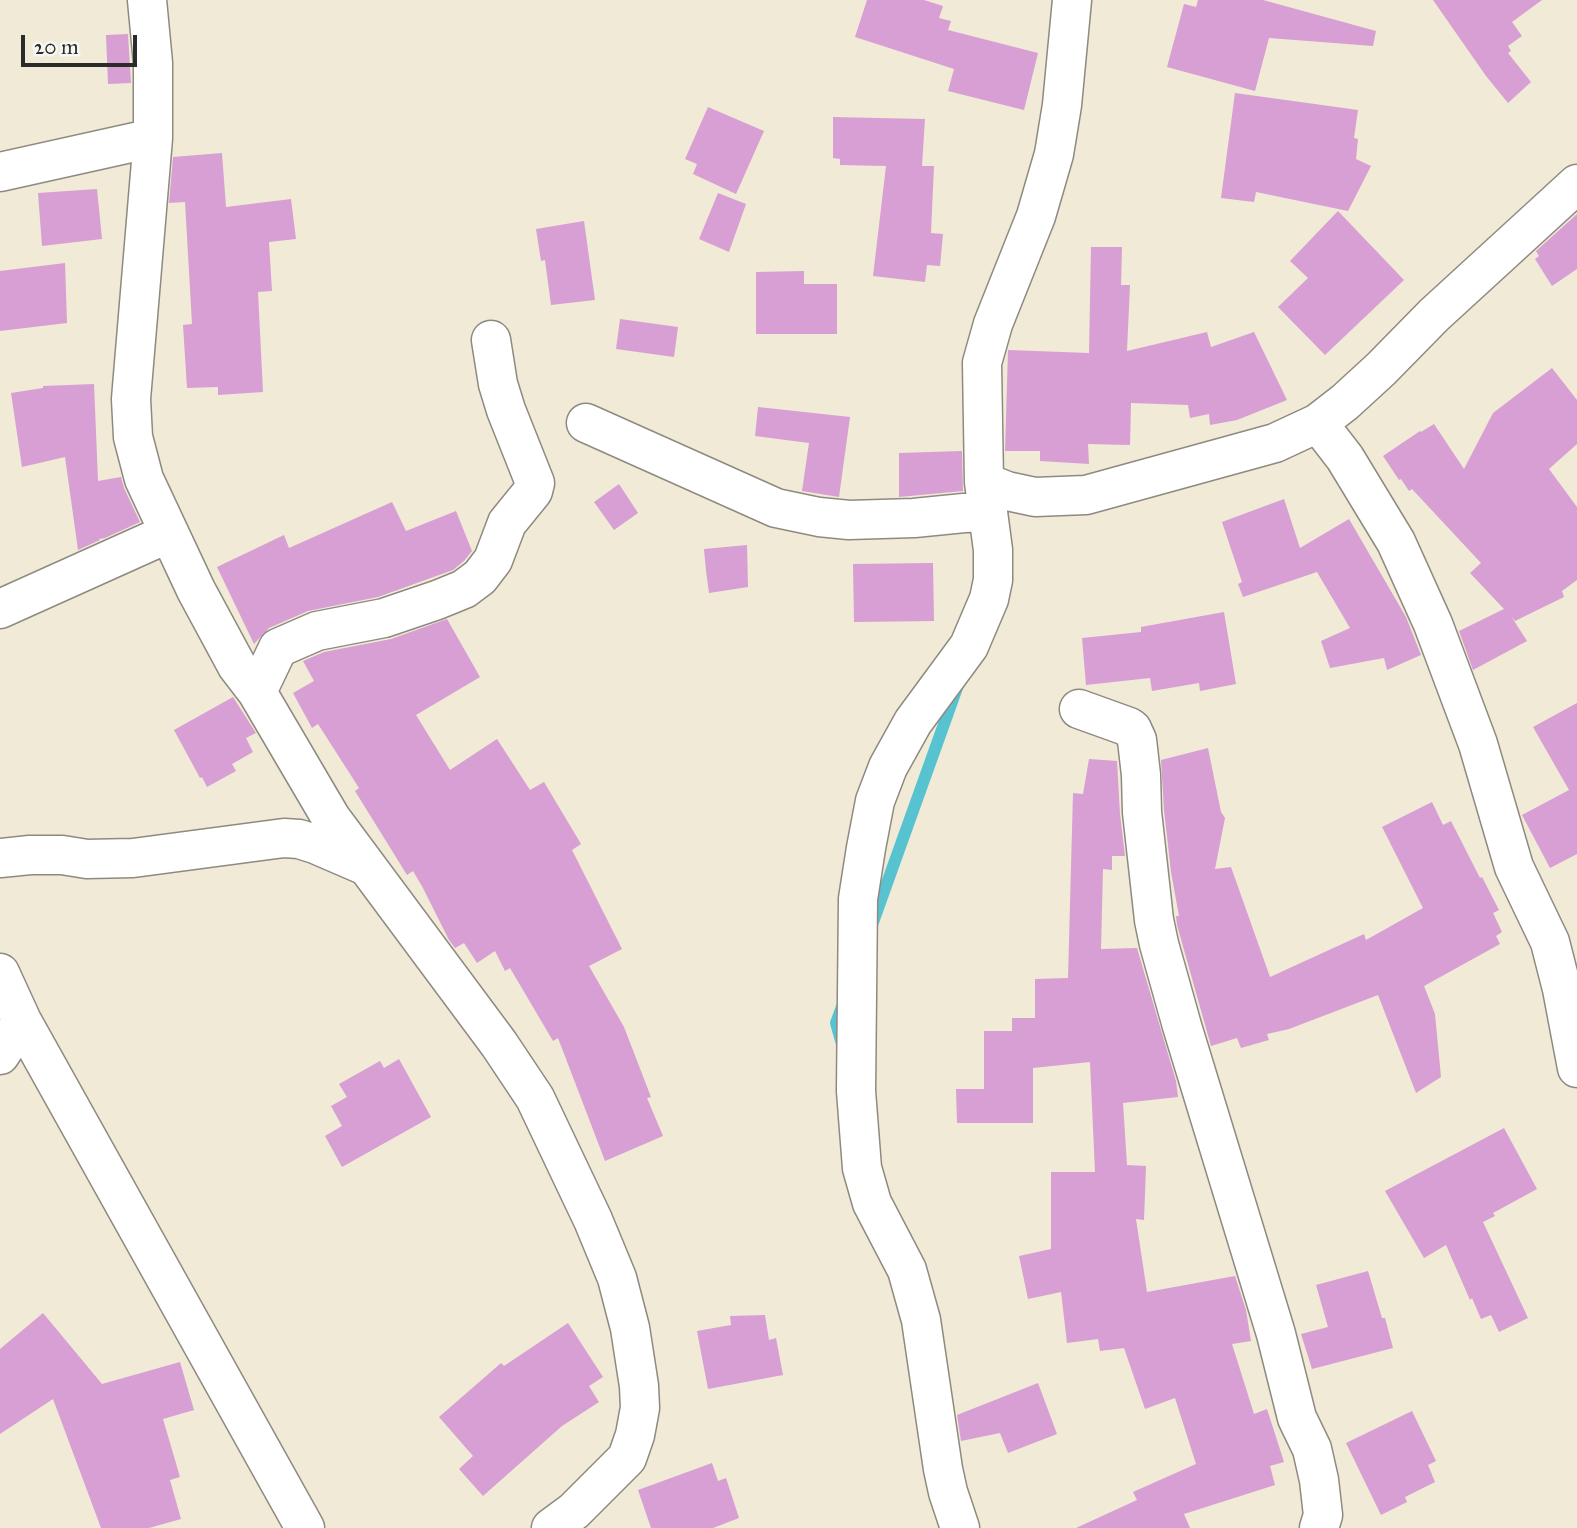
<!DOCTYPE html>
<html>
<head>
<meta charset="utf-8">
<style>
  body { margin:0 }
  #map { position:relative; width:1577px; height:1528px; overflow:hidden; background:#f0ead6; font-family:"IM FELL Great Primer",serif }
  canvas { display:block }
  .scale { position:absolute; left:21px; top:35px; width:116px; height:32px; box-sizing:border-box; border:4px solid #2b2b2b; border-top:0; padding-left:9px; font-size:21px; line-height:24px; white-space:nowrap; color:#2b2b2b; -webkit-text-stroke:5px #f6f6f2; paint-order:stroke }
</style>
</head>
<body>
<div id="map">
<canvas width="1577" height="1528"></canvas>
<div class="scale">20 m</div>
</div>
<script>
const ctx = document.querySelector('canvas').getContext('2d');
ctx.lineJoin = 'round';
function poly(rows) {
  const path = new Path2D();
  for (const r of rows) {
    path.moveTo(r[0], r[1]);
    for (let i = 2; i < r.length; i += 2) path.lineTo(r[i], r[i + 1]);
  }
  return path;
}
function strokePath(path, color, width, dash) {
  ctx.strokeStyle = color;
  ctx.lineWidth = width;
  ctx.lineCap = dash ? 'butt' : 'round';
  ctx.setLineDash(dash || []);
  ctx.stroke(path);
}
function paint(path, color) {
  ctx.fillStyle = color;
  ctx.fill(path, 'evenodd');
}
strokePath(poly([
  [872,925,958,685],
  [842,1044,836,1023,843,1004]
]), '#57c3d1', 12);
paint(poly([
  [867,0,924,0,943,6,939,18,951,21,948,30,1038,53,1024,110,948,91,954,69,855,37],
  [1198,0,1263,0,1376,31,1373,46,1269,38,1255,91,1167,67,1184,4,1196,7],
  [1433,0,1542,0,1512,22,1522,36,1508,46,1511,51,1508,53,1531,82,1508,103,1486,76],
  [128,34,131,83,108,84,106,35],
  [1235,93,1358,110,1354,138,1358,139,1356,159,1371,166,1348,211,1256,192,1254,202,1221,198],
  [708,107,764,131,736,194,693,174,697,164,685,159],
  [833,117,925,119,922,166,934,166,931,233,943,234,940,266,927,265,925,282,873,276,886,166,840,165,840,159,833,158],
  [222,153,226,207,291,199,296,239,269,242,272,291,258,292,263,392,218,395,218,387,187,388,183,325,192,324,185,202,169,203,173,157],
  [97,189,102,239,42,246,38,193],
  [718,193,746,204,729,252,699,239],
  [1338,211,1404,280,1325,355,1278,307,1308,278,1290,261],
  [1577,214,1577,269,1552,286,1535,259,1539,256,1536,251],
  [584,221,595,300,551,305,545,260,541,261,536,229],
  [1091,247,1122,247,1121,285,1130,285,1127,351,1207,332,1211,347,1254,332,1287,400,1237,420,1210,425,1209,414,1190,418,1188,405,1131,403,1130,445,1088,444,1089,464,1040,461,1040,451,1005,451,1008,350,1089,353],
  [65,263,67,323,0,331,0,271],
  [804,271,804,284,837,284,837,334,756,334,756,272],
  [620,319,678,327,674,357,616,349],
  [1552,368,1577,400,1577,444,1549,469,1577,507,1577,580,1562,591,1564,597,1515,621,1511,616,1527,641,1473,670,1459,631,1504,609,1470,573,1481,563,1412,489,1409,491,1401,479,1399,480,1383,456,1420,431,1421,432,1434,424,1464,469,1493,413],
  [94,384,98,481,121,477,124,488,140,522,105,538,99,539,100,540,78,550,65,457,22,467,11,393,43,388,43,386],
  [758,407,850,417,839,497,802,491,809,443,755,436],
  [962,451,963,491,899,497,899,453],
  [619,484,638,513,614,530,594,502],
  [1284,499,1300,548,1349,519,1406,617,1421,655,1387,670,1384,658,1330,668,1321,641,1350,628,1317,572,1243,597,1238,584,1242,582,1222,522],
  [392,502,406,531,456,511,472,551,464,561,453,570,378,597,308,611,269,628,254,644,217,567,284,535,289,548],
  [747,545,748,587,709,593,706,571,704,549],
  [933,563,934,621,854,622,853,564],
  [1224,612,1236,684,1200,691,1199,683,1152,691,1150,678,1086,685,1082,638,1141,632,1141,627],
  [447,619,480,677,416,715,450,770,497,739,530,790,544,782,581,844,572,850,622,949,589,966,624,1027,651,1097,647,1098,663,1136,605,1161,558,1038,553,1041,510,968,505,971,495,951,477,963,464,943,455,948,449,940,423,888,413,871,407,875,355,791,359,788,318,724,312,728,293,693,314,681,303,661,324,652,391,639],
  [233,697,256,733,246,738,253,752,232,764,236,771,207,787,202,777,200,778,174,730],
  [1577,703,1577,854,1550,868,1522,815,1569,790,1533,727],
  [1208,748,1221,812,1225,818,1215,869,1231,867,1270,977,1364,934,1366,940,1423,908,1382,827,1432,802,1443,825,1451,821,1480,878,1482,877,1499,910,1493,913,1502,932,1496,936,1500,944,1424,986,1435,1014,1441,1077,1416,1093,1378,995,1289,1029,1267,1034,1269,1040,1241,1048,1237,1038,1211,1046,1177,925,1176,916,1179,916,1171,872,1164,810,1161,760],
  [1089,759,1117,761,1120,814,1125,856,1112,856,1112,870,1103,869,1101,949,1137,948,1176,1081,1178,1097,1123,1103,1127,1165,1146,1166,1144,1220,1136,1219,1147,1292,1235,1276,1246,1310,1251,1341,1232,1344,1254,1414,1267,1409,1284,1462,1270,1466,1275,1485,1184,1514,1190,1528,1076,1528,1137,1500,1133,1492,1196,1464,1175,1398,1145,1409,1124,1348,1100,1351,1098,1339,1067,1343,1061,1292,1028,1299,1019,1256,1051,1249,1051,1172,1095,1172,1090,1062,1033,1068,1033,1123,957,1123,956,1089,984,1089,984,1031,1012,1031,1012,1018,1035,1018,1035,979,1068,978,1073,793,1083,794],
  [399,1059,431,1117,342,1167,325,1136,342,1126,331,1106,347,1097,339,1084,380,1061,384,1068],
  [1504,1128,1537,1189,1493,1213,1495,1216,1483,1222,1528,1318,1499,1332,1491,1315,1481,1319,1472,1298,1470,1300,1446,1245,1424,1258,1385,1191],
  [1368,1271,1382,1318,1385,1318,1393,1348,1312,1369,1301,1334,1328,1327,1316,1285],
  [43,1313,102,1384,180,1362,194,1410,163,1419,180,1477,170,1480,181,1519,149,1528,101,1528,53,1399,0,1434,0,1349],
  [765,1315,769,1340,776,1338,783,1375,708,1389,697,1331,731,1325,730,1316],
  [568,1323,603,1377,589,1386,599,1402,562,1426,483,1496,459,1469,473,1456,439,1417,501,1363,504,1366],
  [1038,1383,1057,1434,1008,1453,1000,1433,961,1441,957,1415],
  [1412,1411,1436,1461,1428,1465,1435,1482,1405,1497,1407,1502,1381,1515,1346,1443],
  [712,1463,718,1481,726,1478,739,1518,713,1528,651,1528,638,1490]
]), '#d79fd3');
const minor = poly([
  [147,0,153,63,153,138,131,399,133,437,144,479,196,590,237,666,257,692,331,818,499,1044,535,1098,593,1220,617,1278,630,1328,639,1386,640,1408,635,1435,627,1458,574,1511,551,1528],
  [0,172,153,138],
  [586,423,776,508,819,517,849,520,914,518,964,513,987,512],
  [1318,423,1345,458,1396,542,1433,624,1478,744,1514,867,1550,942,1562,989,1577,1068],
  [984,482,1007,491,1035,497,1086,495,1275,443,1318,423,1345,402,1381,369,1434,315,1577,184],
  [0,609,169,533],
  [257,692,278,648,317,631,384,618,437,600,464,589,480,577,493,560,507,523,533,491,535,483,506,410,498,384,491,340],
  [1079,709,1129,727,1132,729,1137,740,1141,775,1142,812,1154,920,1159,944,1182,1026,1276,1334,1297,1418,1312,1449,1319,1480,1323,1515,1319,1528],
  [0,858,30,855,62,855,87,859,133,858,284,838,299,839,315,844,366,866],
  [0,973,22,1021,305,1528],
  [0,1055,22,1021],
  [960,1528,948,1492,943,1469,921,1320,907,1270,872,1203,862,1168,856,1091,858,899,866,848,875,801,888,767,913,722,969,646,989,599,993,580,993,550,984,482,982,363,993,324,1036,216,1054,154,1062,105,1072,0]
]);
strokePath(minor, '#8e8a80', 41);
strokePath(minor, '#fff', 38);
</script>
</body>
</html>
